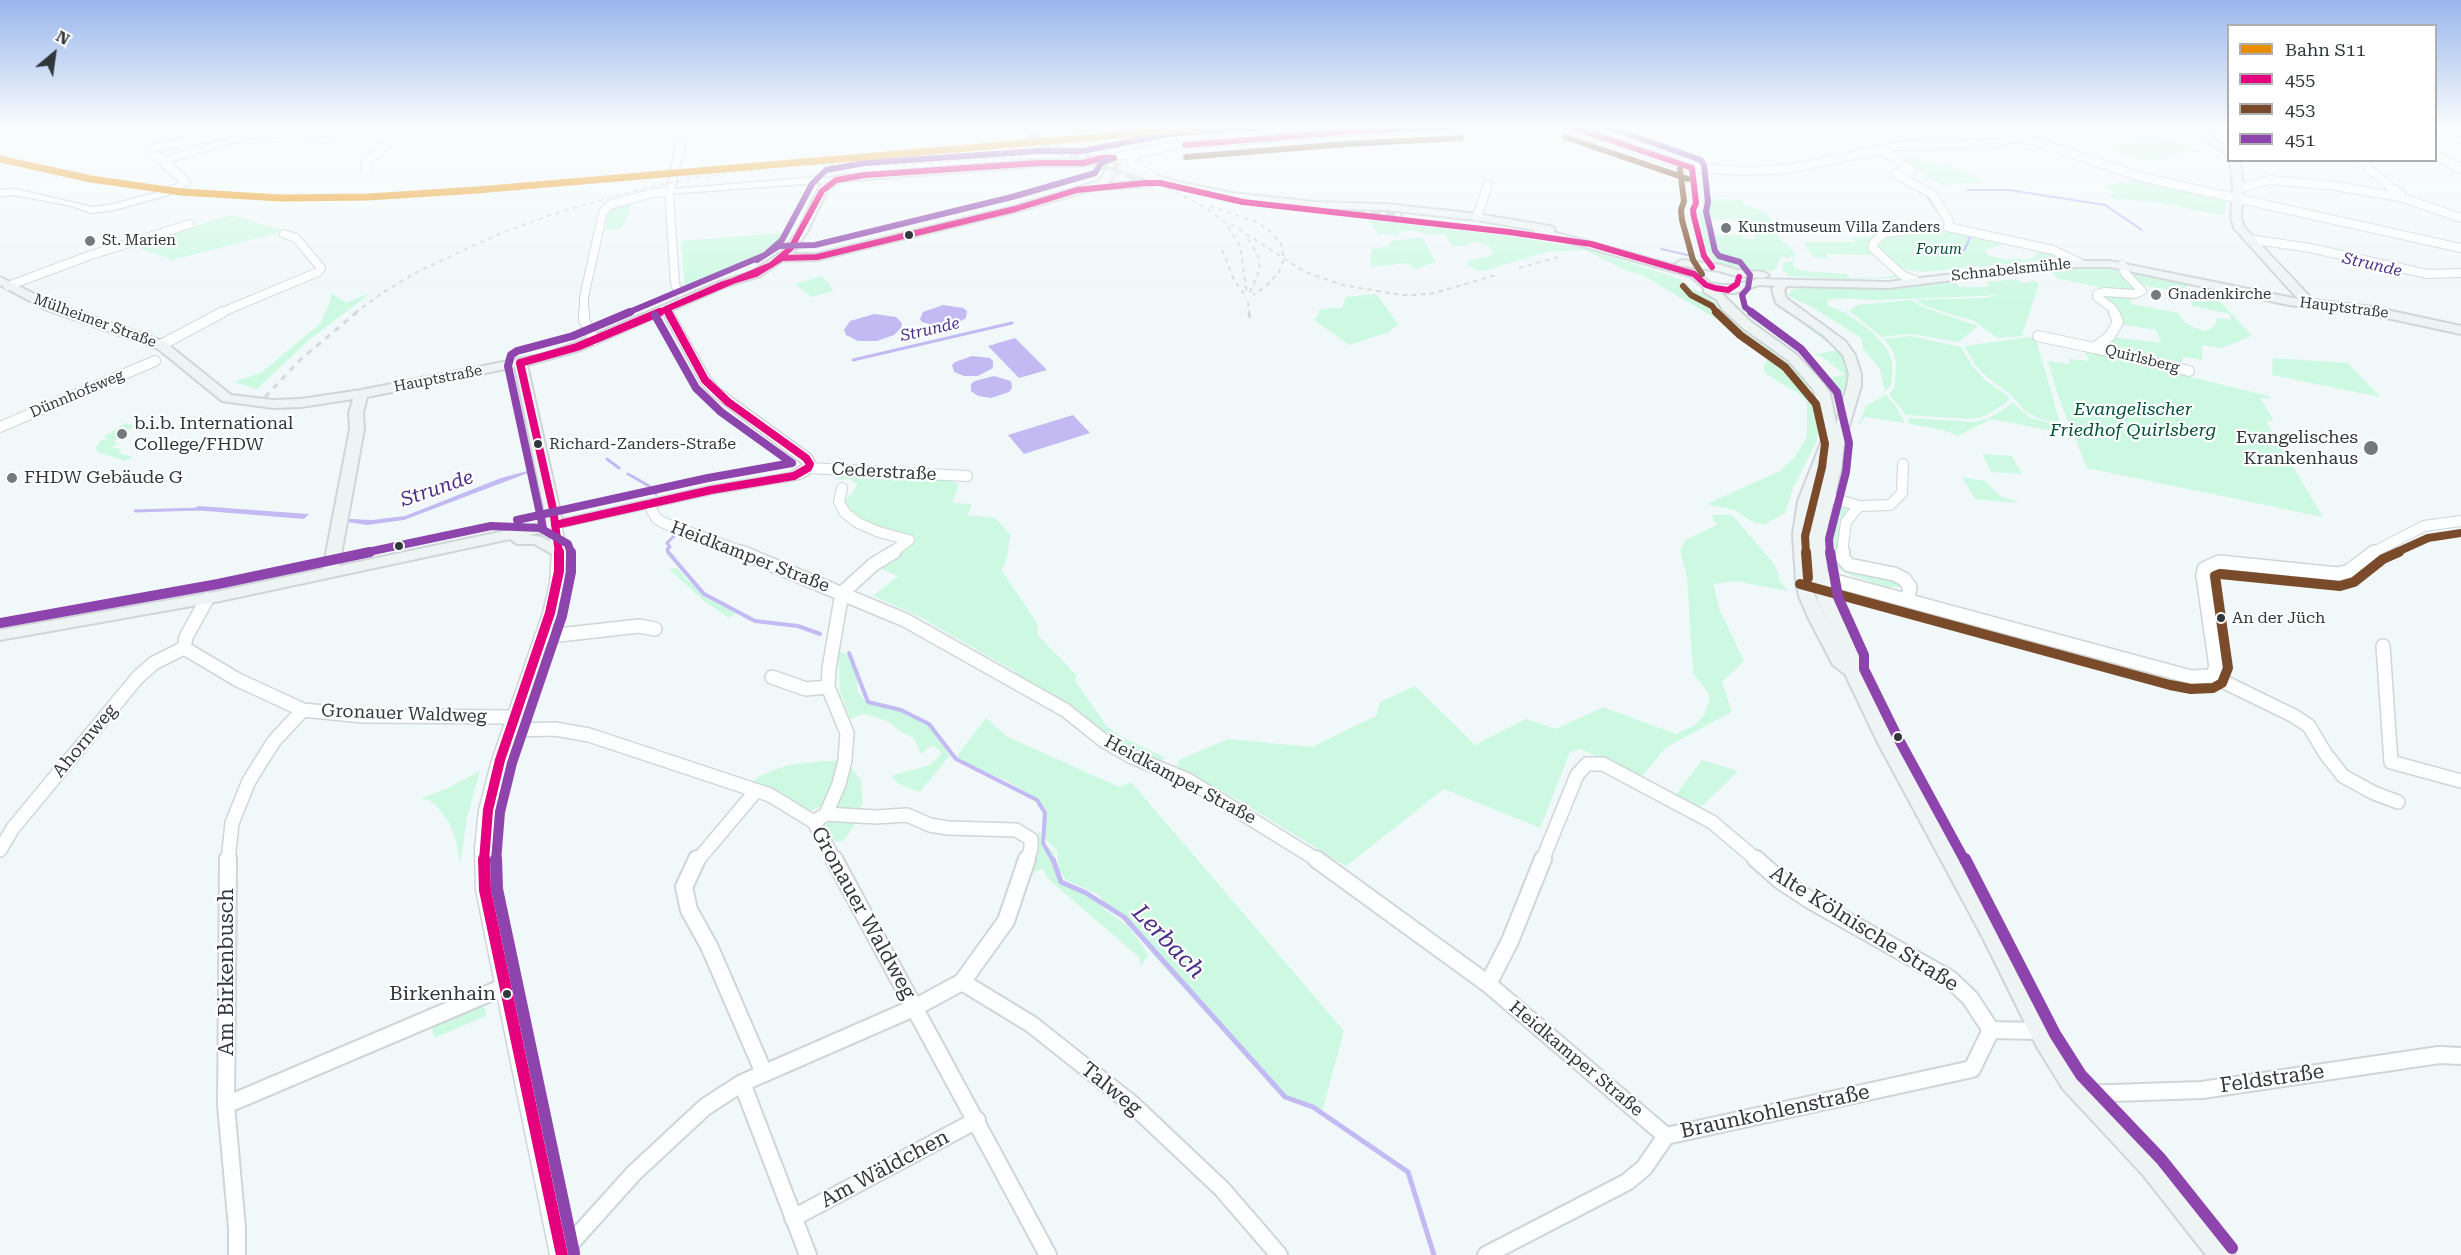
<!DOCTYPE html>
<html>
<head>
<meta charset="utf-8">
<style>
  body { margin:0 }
  #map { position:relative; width:2461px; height:1255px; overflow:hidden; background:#f1f8fa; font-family:"Roboto Serif",serif }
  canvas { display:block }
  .legend { position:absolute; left:2227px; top:24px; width:210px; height:138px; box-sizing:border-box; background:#fff; border:2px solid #adafb1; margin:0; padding:8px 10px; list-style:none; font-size:18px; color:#31383c }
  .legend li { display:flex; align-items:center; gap:12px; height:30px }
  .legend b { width:30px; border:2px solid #adafb1 }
  .north { position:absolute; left:24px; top:24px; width:60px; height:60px; -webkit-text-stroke:4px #fff; paint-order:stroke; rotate:29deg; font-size:16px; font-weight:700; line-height:24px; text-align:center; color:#31383c }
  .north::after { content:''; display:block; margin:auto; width:21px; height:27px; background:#31383c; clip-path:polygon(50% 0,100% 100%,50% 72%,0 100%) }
</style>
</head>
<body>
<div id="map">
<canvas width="2461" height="1255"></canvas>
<ul class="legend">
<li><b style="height:8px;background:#e98e03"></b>Bahn S11</li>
<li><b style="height:8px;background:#e5007d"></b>455</li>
<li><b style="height:8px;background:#7a4b2a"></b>453</li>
<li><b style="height:8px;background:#8e44ad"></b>451</li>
</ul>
<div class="north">N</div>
</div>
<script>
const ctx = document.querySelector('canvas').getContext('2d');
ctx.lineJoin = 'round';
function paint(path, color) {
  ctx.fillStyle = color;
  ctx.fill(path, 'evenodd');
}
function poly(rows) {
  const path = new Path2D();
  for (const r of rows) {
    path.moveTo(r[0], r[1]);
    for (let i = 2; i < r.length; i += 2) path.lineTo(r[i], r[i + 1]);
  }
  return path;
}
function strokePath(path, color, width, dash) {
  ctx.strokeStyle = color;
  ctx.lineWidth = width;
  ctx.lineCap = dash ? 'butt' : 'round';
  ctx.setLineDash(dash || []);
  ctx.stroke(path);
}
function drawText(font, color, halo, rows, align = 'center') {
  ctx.font = font + ' "Roboto Serif",serif';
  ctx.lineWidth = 4.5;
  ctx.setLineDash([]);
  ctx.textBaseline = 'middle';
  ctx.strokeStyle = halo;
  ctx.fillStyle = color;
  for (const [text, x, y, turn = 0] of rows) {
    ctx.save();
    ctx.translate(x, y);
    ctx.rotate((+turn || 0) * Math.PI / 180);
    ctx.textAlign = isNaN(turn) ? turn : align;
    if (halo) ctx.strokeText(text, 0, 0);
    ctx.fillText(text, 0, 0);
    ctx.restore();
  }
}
paint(poly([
  [0,126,71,126,0,140],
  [2124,126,2136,126,2200,152,2179,153,2153,161,2125,155,2107,148,2134,139,2120,134,2130,130,2120,127],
  [1920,158,1931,164,1948,164,1984,182,1942,185,1900,159],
  [2140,179,2222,198,2226,202,2225,213,2219,215,2161,203,2107,198,2114,193,2103,186],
  [1702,198,1741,200,1745,205,1766,212,1773,223,1765,224,1765,226,1748,226,1744,219,1708,219,1705,225,1707,235,1742,235,1744,239,1756,239,1751,230,1767,230,1777,233,1782,242,1786,243,1797,256,1788,258,1782,256,1778,263,1777,268,1771,271,1739,268,1716,263,1706,251,1698,212,1704,210],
  [631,200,627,218,622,227,605,231,609,211,615,206],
  [232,215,285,231,173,260,129,245],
  [1367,220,1511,236,1587,249,1680,279,1692,289,1709,296,1734,323,1793,367,1806,383,1818,406,1820,424,1816,443,1793,488,1785,513,1765,524,1755,523,1734,510,1707,504,1780,471,1795,457,1807,437,1807,402,1798,393,1766,374,1763,368,1769,355,1762,346,1642,275,1628,271,1584,250,1547,252,1488,270,1478,271,1467,265,1468,260,1487,257,1494,252,1490,246,1474,241,1466,246,1452,246,1444,234,1426,235,1418,231,1398,231,1399,235,1379,234],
  [1938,229,2005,244,1985,250,1988,255,2007,260,2015,258,2025,260,2035,257,2034,255,2039,251,2058,256,2047,260,1922,272,1890,267,1874,255,1827,254,1828,259,1813,257,1803,242,1854,242,1851,238,1875,237,1870,231,1905,230,1923,234],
  [794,232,782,238,753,262,685,291,681,241],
  [1422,237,1436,262,1416,269,1406,263,1372,267,1370,262,1372,249,1388,246,1391,241],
  [1796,260,1793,267,1805,271,1846,274,1850,278,1888,277,1894,275,1893,271,1898,276,1895,278,1842,279,1786,276,1788,274,1782,271,1783,263],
  [2088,267,2121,269,2137,291,2112,290,2056,278,2057,276,2046,270],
  [2127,270,2188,283,2188,286,2176,291,2140,285],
  [822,276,831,286,833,291,811,297,795,284],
  [2015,279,2022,283,2034,281,2039,283,2022,335,2024,336,1997,338,1974,321,1925,306,1916,300,1987,298,1998,294,1984,296,1875,300,1846,298,1827,300,1827,305,1846,313,1872,332,1887,349,1892,360,1892,376,1891,385,1885,392,1880,369,1863,349,1861,338,1812,307,1788,296,1792,290,1802,288,1890,289,1956,282,1959,287,1989,287,1986,282],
  [372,292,310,339,257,389,234,382,262,372,320,324,330,302,331,293,347,303],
  [2100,293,2131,296,2131,304,2178,313,2185,323,2203,331,2209,330,2216,324,2216,318,2231,320,2230,314,2192,306,2190,293,2217,298,2252,336,2222,348,2202,345,2202,360,2183,356,2182,363,2107,344,2105,343,2113,337,2161,343,2156,330,2120,324],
  [1376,294,1398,324,1389,332,1349,345,1313,319,1317,318,1320,309,1342,308,1346,297],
  [1911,300,1923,307,1978,326,1959,342,1910,334,1882,337,1849,311,1857,305],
  [1804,325,1812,327,1840,347,1852,375,1845,397,1829,394,1758,328,1760,327,1827,378,1845,375,1821,356,1812,355,1838,350],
  [1911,336,1961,347,1972,366,1984,379,2009,397,2007,402,1985,416,1972,419,1906,415,1889,394,1895,386,1896,361,1892,349,1884,339],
  [2030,337,2036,339,2060,423,2040,419,2026,412,2010,394,1988,378,1976,366,1964,346],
  [2085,351,2268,396,2270,399,2260,398,2274,421,2266,421,2323,517,2087,468,2058,396,2048,361,2070,364,2069,359,2089,361],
  [2273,358,2348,363,2380,397,2272,375],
  [1886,395,1895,405,1905,423,1865,417,1858,426,1866,406],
  [2013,403,2030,418,2061,425,2064,433,1991,419,1958,436,1943,430,1909,424,1908,418,1975,422,1989,418],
  [125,423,135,426,119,436,121,437,113,442,119,443,112,447,122,450,118,453,133,457,126,461,98,452,95,448,101,440,109,439,104,437],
  [1982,454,2012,456,2022,474,1991,472],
  [834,475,946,479,959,484,952,503,971,504,968,515,995,518,1010,534,1008,553,1002,571,1037,623,1038,635,1076,675,1076,682,1108,728,1126,739,1166,758,1158,761,1129,749,1101,732,1102,730,1070,704,1065,705,1021,679,1014,671,918,616,873,596,898,576,879,568,914,543,916,539,914,536,872,524,854,513,844,501,855,490,857,484,849,479,838,480],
  [1962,477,1985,481,2000,496,2019,503,1975,499],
  [1836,504,1848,509,1840,521,1837,557,1888,576,1903,585,1901,587,1887,587,1853,576,1833,566,1829,560,1828,541],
  [1711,515,1732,515,1775,565,1779,576,1778,579,1788,591,1735,581,1713,584,1720,611,1744,661,1722,682,1732,712,1665,748,1640,779,1588,752,1580,749,1570,752,1540,828,1444,789,1346,866,1240,801,1177,767,1179,760,1228,739,1312,747,1376,716,1380,702,1415,686,1475,745,1526,719,1556,729,1603,707,1676,734,1695,725,1704,715,1709,701,1709,694,1693,673,1687,576,1680,551,1685,540,1717,525],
  [677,568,686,579,700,589,705,597,736,613,729,618,704,601,669,569],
  [838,650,847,655,857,673,857,691,867,703,894,708,928,725,950,755,920,792,899,784,891,776,930,765,942,753,933,745,921,754,914,738,901,732,888,721,863,714,850,719,840,691],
  [986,718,1008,737,1119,787,1131,782,1344,1031,1322,1111,1310,1103,1285,1100,1156,958,1131,924,1107,907,1099,895,1066,880,1059,870,1057,850,1043,837,1044,813,1043,805,1037,799,1009,782,961,761,957,756],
  [1702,760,1738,771,1698,810,1674,797],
  [823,761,837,761,837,769,829,797,820,807,812,810,803,809,749,785,760,776,774,770,789,765],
  [849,765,861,780,863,803,857,811,836,811,833,805],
  [480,771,467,818,460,864,456,840,449,822,436,805,427,799,420,799,448,788],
  [830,819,856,821,856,822,844,840,837,842,833,840,825,826],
  [1040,831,1042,842,1054,852,1056,872,1061,883,1096,897,1104,909,1128,926,1149,955,1140,967,1140,958,1048,879,1043,869,1030,874,1035,837],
  [483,1000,486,1016,434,1038,431,1021]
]), '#cdf9e3');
paint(poly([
  [943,305,963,308,967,311,966,318,956,324,941,327,922,322,920,319,923,312],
  [874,314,896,317,902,323,901,328,894,335,877,341,858,341,846,335,844,330,850,321],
  [1015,338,1047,370,1019,378,988,346],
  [972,356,990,358,993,361,993,368,978,376,964,376,954,372,952,365,955,362],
  [994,376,1011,381,1012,388,1009,392,991,398,978,396,971,391,971,384,975,381],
  [1073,415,1090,433,1024,454,1008,435],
  [531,470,528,473,404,520,367,525,347,522,350,519,372,520,405,516,501,478],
  [198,506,226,508,309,514,304,519,194,510]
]), '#c4baf3');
strokePath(poly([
  [1967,190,2009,190,2105,205,2142,230],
  [1925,193,1938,212],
  [1661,249,1692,256],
  [1929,254,1957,253,1965,249,1970,237]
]), '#c4baf3', 2);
strokePath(poly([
  [853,360,1012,323],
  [607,459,619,468],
  [628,474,649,486,656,494],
  [135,511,200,509],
  [669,553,667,549,670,547,667,543,675,535]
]), '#c4baf3', 3);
strokePath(poly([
  [668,552,704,594,755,621,798,626,820,634],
  [849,653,868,702,901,710,929,724,956,759,1037,800,1045,813,1043,843,1053,861]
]), '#c4baf3', 4);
strokePath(poly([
  [1053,859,1061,882,1086,893,1124,917,1285,1097,1313,1107,1408,1172,1434,1255]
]), '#c4baf3', 5);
strokePath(poly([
  [1017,126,1048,147,1138,176],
  [1311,206,1403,216]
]), '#cbd2d4', 10, [10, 5]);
const minorFar3 = poly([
  [561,126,618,126],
  [1569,126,1689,168,1746,171,1789,169,1898,146,1996,143,2058,126],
  [1453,128,1474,126],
  [2436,134,2461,132],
  [2022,137,2141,177,2461,248],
  [1631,147,1667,126],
  [1881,150,1911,170,1895,174],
  [1137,155,1132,161,1133,167,1152,175],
  [2436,156,2461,169],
  [1112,158,1170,146,1345,132,1460,126],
  [2360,160,2390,187,2401,193],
  [165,161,150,151,153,147,222,135,534,126],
  [366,171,365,165,401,130],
  [1895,174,1932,194,1949,221,1948,227,2053,250,2080,263],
  [2238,188,2270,180,2335,186,2400,197,2461,218],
  [1477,217,1488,185],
  [1904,231,1884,233,1873,244,1873,248,1902,275,1915,280],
  [2249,239,2310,248,2427,274,2461,273],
  [8,286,91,255,190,224],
  [220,313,318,272,321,268,296,238,284,234],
  [584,313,584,297,603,212,610,205,652,193,669,192,675,284,679,293],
  [2114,313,2112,308,2097,297,2097,294,2105,292,2135,294,2142,291,2125,273,2122,265]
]);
const minorFar2 = poly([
  [584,312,584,320,594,340],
  [2114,312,2118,322,2110,336,2094,348,2189,371],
  [2038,336,2094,348],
  [161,345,223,312],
  [0,427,155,361],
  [808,468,967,476],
  [842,488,839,502,845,513,858,523,879,532,909,540,891,553],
  [1826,496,1859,506,1890,505,1902,493,1903,464],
  [649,504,656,518,664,523,746,553],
  [1842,553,1846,522,1859,506],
  [2372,553,2424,526,2461,521]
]);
const minorFar1 = poly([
  [741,552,905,620,1065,710,1104,741,1132,757,1188,780,1319,861],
  [1843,552,1842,557,1849,565,1894,574,1904,579,1910,587,1908,600],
  [1813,575,2191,677,2212,676,2216,667,2203,576,2204,569,2219,562,2338,574,2349,571,2374,552],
  [207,599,186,637,184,648,238,680,303,710,363,716,515,717],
  [541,637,639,626,655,629],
  [2383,646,2391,762,2461,781],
  [2212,676,2294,716,2309,726,2325,753,2343,776,2374,793,2398,802],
  [772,677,806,689,828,687],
  [510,730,555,729,589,735,770,795,814,822,835,861],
  [826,814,876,817,907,815,930,825,948,828,1016,830,1031,839,1031,849,1027,861],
  [814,822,826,814,839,784,845,760,847,733,828,687,829,668,842,593,874,564,894,552],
  [0,850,13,828,138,677,154,663,184,648],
  [228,861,232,823,249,781,274,741,303,710],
  [697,861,756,791],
  [1542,861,1577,775,1587,764,1603,764,1712,822,1758,861]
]);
const minor = poly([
  [228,859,226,1105,237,1228,237,1255],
  [697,859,684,887,689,910,710,948,764,1073],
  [834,859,1048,1255],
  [1316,859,1488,984,1666,1136],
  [1756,859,1781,881,1810,900,1950,979,1970,998,1991,1030],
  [962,982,1006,921,1027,859],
  [1488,984,1510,941,1543,859],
  [1991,1030,2040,1031],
  [742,1083,808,1255],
  [2082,1094,2202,1090,2439,1055,2461,1056],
  [226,1105,506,986],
  [793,1218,977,1120],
  [562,1253,634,1173,705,1107,742,1083,916,1007,962,982,1031,1024,1132,1104,1222,1189,1279,1255],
  [1486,1255,1627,1182,1644,1168,1666,1136,1972,1069,1991,1030]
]);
const tertiary = poly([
  [276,126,288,126,170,162,184,174,190,183,188,185,168,195,114,210,91,213,72,206,15,195,0,196,0,190,15,189,92,207,110,205,162,191,180,182,161,166,161,161,168,156,276,126],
  [643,126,656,126,687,134,674,189,818,177,832,178,837,181,832,184,818,183,666,194,678,136,643,126],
  [666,306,671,309,710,378,720,389,811,455,816,464,808,475,799,479,711,494,562,527,566,552,564,583,557,613,508,760,497,810,493,848,494,890,574,1255,550,1255,476,890,475,848,479,810,492,760,543,613,550,583,552,552,548,525,555,521,711,486,791,473,803,464,712,395,701,383,661,309,666,306]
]);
const secondary = poly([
  [2188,126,2197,126,2228,149,2228,156,2188,126],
  [1106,155,1125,159,1129,164,1128,167,1179,182,1232,193,1315,202,1387,204,1477,214,1550,226,1555,229,1553,232,1698,272,1710,283,1721,285,1734,285,1758,279,1888,282,2061,261,2110,261,2298,299,2234,228,2231,218,2233,188,2230,160,2240,160,2243,188,2241,218,2244,227,2313,300,2373,307,2461,326,2461,334,2373,315,2289,305,2110,267,2061,267,1888,288,1787,286,1784,290,1786,298,1845,341,1855,355,1861,374,1861,386,1844,443,1841,469,1825,538,1828,577,1834,601,1861,659,1861,671,1896,743,1996,924,2053,1033,2079,1075,2161,1159,2198,1202,2231,1246,2235,1255,2206,1255,2143,1175,2063,1089,2037,1047,1982,936,1878,743,1845,674,1833,665,1808,617,1799,596,1796,581,1793,534,1798,501,1823,438,1821,411,1813,389,1789,361,1743,328,1723,310,1716,299,1704,292,1704,288,1690,276,1534,233,1534,230,1477,220,1387,210,1315,208,1232,199,1154,181,1154,185,1150,186,1091,190,1019,211,817,260,782,261,760,276,727,286,581,350,527,365,563,525,560,528,529,535,542,537,564,549,567,552,564,555,554,555,534,544,517,544,510,539,220,601,0,640,0,630,220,591,323,569,350,429,349,413,353,399,301,407,273,408,222,401,157,348,45,309,0,285,0,277,53,303,165,342,231,395,273,400,301,399,361,390,544,354,573,344,719,282,752,272,783,251,797,232,820,186,826,180,836,176,1039,160,1083,160,1106,155],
  [1106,161,1119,163,1118,170,1151,180,1108,184,1115,172,1110,169,1106,170,1099,181,1012,207,817,254,792,254,807,232,828,189,842,181,1039,166,1083,166,1106,161],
  [1759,285,1775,286,1772,289,1776,303,1823,335,1843,355,1849,374,1847,386,1836,424,1830,393,1823,383,1797,355,1751,322,1721,293,1735,293,1759,285],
  [515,367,547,522,339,566,364,429,363,413,367,397,515,367],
  [1828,461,1809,538,1812,577,1818,601,1832,632,1815,596,1812,581,1809,534,1812,501,1828,461],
  [1682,260,1721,265,1737,270,1763,272,1769,275,1763,278,1736,276,1719,271,1678,265,1676,263,1682,260]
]);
strokePath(minorFar3, '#cfd5d8', 10);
strokePath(minorFar2, '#cfd5d8', 12);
strokePath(minorFar1, '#cfd5d8', 16);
strokePath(minor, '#cfd5d8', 20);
strokePath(tertiary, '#cfd5d8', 3);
strokePath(secondary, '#cfd5d8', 4);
strokePath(minorFar3, '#fdfefe', 8);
strokePath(minorFar2, '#fdfefe', 10);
strokePath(minorFar1, '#fdfefe', 13);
strokePath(minor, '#fdfefe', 16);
paint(tertiary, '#fdfefe');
paint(secondary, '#eef4f4');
strokePath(poly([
  [687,179,788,165,898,165,985,158,1041,159,1110,169,1161,185,1205,207,1226,223,1240,246,1247,294],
  [1210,206,1256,222,1269,230,1281,244,1284,259,1279,272,1265,287,1253,295],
  [1231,224,1305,272,1343,285,1401,295,1415,295,1434,293,1496,275],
  [1248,239,1258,255,1260,269,1249,294],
  [1222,250,1234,280,1244,294],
  [1519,268,1558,257],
  [1248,302,1249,313],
  [355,313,382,293,419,271,501,233,556,213,645,188,695,178]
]), '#d8d9db', 2, [4.5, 4.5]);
strokePath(poly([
  [1249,312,1250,319],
  [265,397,300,360,357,312]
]), '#d8d9db', 3, [6, 6]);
strokePath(poly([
  [1569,126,1692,168],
  [1185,145,1345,132,1460,126],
  [1692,168,1696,203,1693,210,1694,217,1704,256,1712,267],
  [666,309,723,284,756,274,782,258,817,257,1015,209,1077,190,1145,183,1160,183,1243,202,1509,232,1591,244,1694,274,1706,285,1715,288,1728,290,1737,284,1739,277],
  [666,309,668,313],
  [657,313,771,265,791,248,822,191,836,180,865,175,1039,163,1083,163,1102,158,1114,158]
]), '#e5007d', 6);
strokePath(poly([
  [668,312,705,380,728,402,806,458,810,464,808,468],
  [520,363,553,509,559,553],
  [520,363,577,347,660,312],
  [555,525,711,490,794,476,808,468]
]), '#e5007d', 8);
strokePath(poly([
  [484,861,488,810,500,760,550,613,559,571,559,552]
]), '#e5007d', 10);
strokePath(poly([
  [484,859,485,890,562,1255]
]), '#e5007d', 12);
strokePath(poly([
  [1565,137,1688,179],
  [1186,157,1346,144,1461,138],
  [1680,169,1684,201,1681,210,1682,220,1693,260,1702,274],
  [1683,286,1691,295,1712,306,1717,313]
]), '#7a4b2a', 6);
strokePath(poly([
  [1716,312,1740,335,1785,367,1816,404,1825,444,1822,467,1805,536,1806,553],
  [2395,553,2428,538,2461,533]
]), '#7a4b2a', 8);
strokePath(poly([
  [1806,552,1808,578],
  [1800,584,2170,685,2191,689,2213,688,2222,683,2228,668,2215,576,2220,574,2340,586,2354,582,2383,559,2399,552]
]), '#7a4b2a', 10);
strokePath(poly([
  [1605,126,1701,160,1704,165,1708,202,1706,211,1715,251,1719,256,1740,262,1750,275,1748,288,1742,295,1745,307,1753,313],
  [757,260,779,246,815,245,1012,197,1095,173,1101,163,1110,159],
  [627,313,765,255,782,240,812,184,826,170,864,163,1038,151,1082,151,1169,134,1276,126]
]), '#8e44ad', 6);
strokePath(poly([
  [1751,312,1801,349,1837,392,1849,443,1846,472,1829,539,1830,553],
  [517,520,708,478,792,463,721,412,696,388,655,315],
  [543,528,508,366,511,355,517,351,573,336,630,312],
  [363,553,491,526,540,528,568,544,571,553]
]), '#8e44ad', 8);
strokePath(poly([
  [1830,552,1838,597,1864,655,1864,669,1898,738,1965,861],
  [0,623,218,584,370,552],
  [496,861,500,812,512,763,562,616,571,572,571,552]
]), '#8e44ad', 10);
strokePath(poly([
  [496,859,497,889,574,1253],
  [1965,859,2055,1034,2081,1075,2161,1159,2232,1248]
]), '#8e44ad', 12);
strokePath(poly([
  [0,159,91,179,181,192,281,198,368,197,477,190,1224,126]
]), '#e98e03', 7);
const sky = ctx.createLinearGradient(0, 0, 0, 301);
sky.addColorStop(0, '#99b6ec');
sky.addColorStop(0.42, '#f9fcfd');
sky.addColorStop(1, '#f9fcfd00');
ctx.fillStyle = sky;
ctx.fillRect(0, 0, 2461, 301);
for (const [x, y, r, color] of [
  [1726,228,6,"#747b7e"],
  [909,235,5,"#31383c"],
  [90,241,6,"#747b7e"],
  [2156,295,6,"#747b7e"],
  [122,434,6,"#747b7e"],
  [538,444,5,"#31383c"],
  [2371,448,8,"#747b7e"],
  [12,478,6,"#747b7e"],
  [399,546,5,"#31383c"],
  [2221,618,5,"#31383c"],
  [1898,737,5,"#31383c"],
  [507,994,5,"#31383c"]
]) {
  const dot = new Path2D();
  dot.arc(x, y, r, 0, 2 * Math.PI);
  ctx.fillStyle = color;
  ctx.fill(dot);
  strokePath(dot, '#fff', 2);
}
drawText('15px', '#31383c', '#fff', [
  ["Kunstmuseum Villa Zanders",1738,228],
  ["St. Marien",102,241],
  ["Gnadenkirche",2168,295]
], 'left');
drawText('italic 15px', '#005234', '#fff', [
  ["Forum",1939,250]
]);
drawText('15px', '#31383c', '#fff', [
  ["Schnabelsmühle",2011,270,-6],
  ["Hauptstraße",2344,308,7],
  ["Mülheimer Straße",95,321,20],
  ["Quirlsberg",2142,359,14],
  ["Hauptstraße",438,379,-11],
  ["Dünnhofsweg",77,394,-23]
]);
drawText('italic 16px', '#4b2e89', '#fff', [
  ["Strunde",2372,265,13],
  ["Strunde",930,330,-13]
]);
drawText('16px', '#31383c', '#fff', [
  ["Richard-Zanders-Straße",549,444],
  ["An der Jüch",2232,618]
], 'left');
drawText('italic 18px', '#005234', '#fff', [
  ["Evangelischer",2133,410],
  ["Friedhof Quirlsberg",2133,431]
]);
drawText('18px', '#31383c', '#fff', [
  ["b.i.b. International",134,424],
  ["College/FHDW",134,445],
  ["Evangelisches",2358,438,"right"],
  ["Krankenhaus",2358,459,"right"],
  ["FHDW Gebäude G",24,478]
], 'left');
drawText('18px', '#31383c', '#fff', [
  ["Cederstraße",884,472,3],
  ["Heidkamper Straße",750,557,21],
  ["Gronauer Waldweg",404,714,2],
  ["Ahornweg",85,741,-50],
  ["Heidkamper Straße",1180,780,28],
  ["Heidkamper Straße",1576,1059,40]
]);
drawText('italic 20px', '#4b2e89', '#fff', [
  ["Strunde",437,489,-19]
]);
drawText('20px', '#31383c', '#fff', [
  ["Birkenhain",496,994]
], 'right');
drawText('21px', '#31383c', '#fff', [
  ["Gronauer Waldweg",863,913,61],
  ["Alte Kölnische Straße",1864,929,32],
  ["Am Birkenbusch",227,972,-90],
  ["Feldstraße",2272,1079,-8],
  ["Talweg",1111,1089,39],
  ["Braunkohlenstraße",1775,1112,-12],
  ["Am Wäldchen",885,1169,-28]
]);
drawText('italic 24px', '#4b2e89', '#fff', [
  ["Lerbach",1168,942,46]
]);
</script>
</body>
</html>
